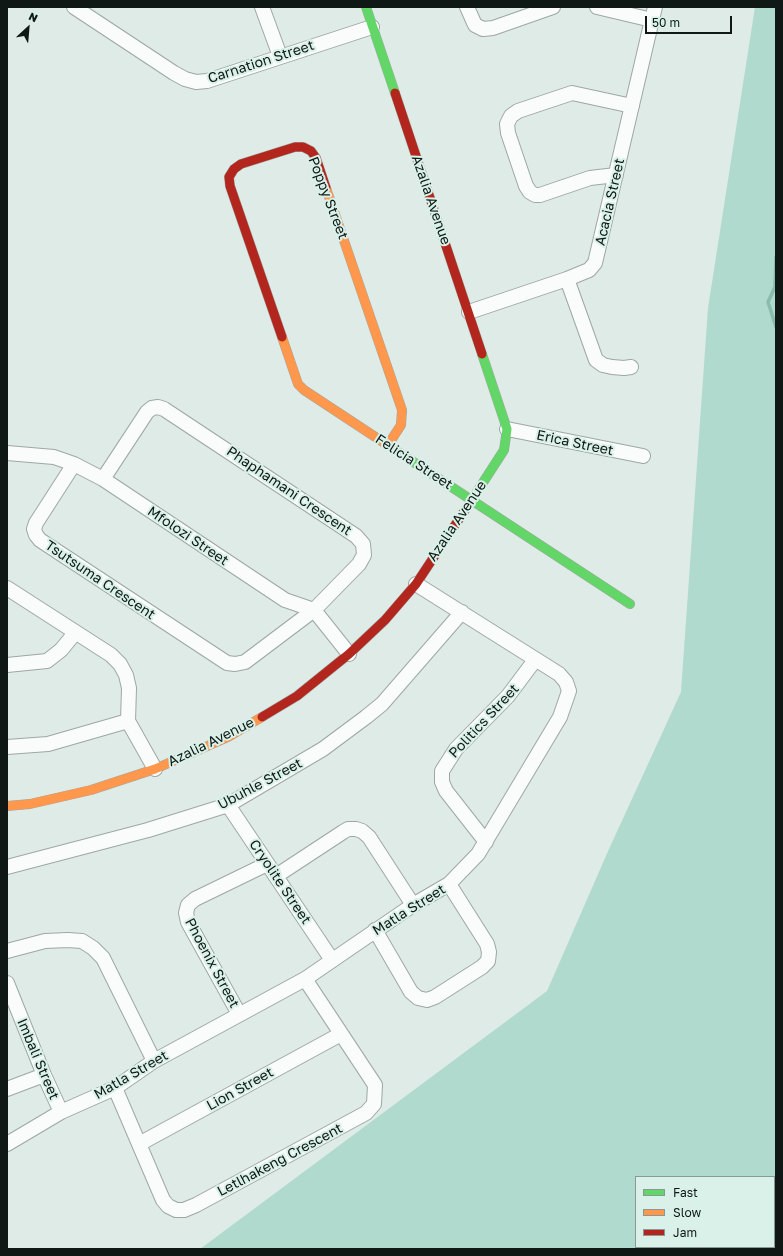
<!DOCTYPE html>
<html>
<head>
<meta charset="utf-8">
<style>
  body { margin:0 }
  #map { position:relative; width:783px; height:1256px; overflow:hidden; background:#dfebe7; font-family:"Golos Text",sans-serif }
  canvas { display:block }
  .frame { position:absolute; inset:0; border:8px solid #101815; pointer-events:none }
  .legend { position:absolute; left:635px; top:1176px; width:140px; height:72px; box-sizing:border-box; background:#d9f1e8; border:1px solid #899a94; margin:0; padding:5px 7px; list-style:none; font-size:12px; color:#101815 }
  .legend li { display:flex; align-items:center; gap:8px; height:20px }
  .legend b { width:20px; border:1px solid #899a94 }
  .north { position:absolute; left:8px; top:8px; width:40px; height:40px; -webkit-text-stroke:3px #d9f1e8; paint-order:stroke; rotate:26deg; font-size:11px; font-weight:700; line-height:16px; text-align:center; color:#101815 }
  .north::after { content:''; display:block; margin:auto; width:14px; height:18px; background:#101815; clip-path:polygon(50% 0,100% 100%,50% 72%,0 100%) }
  .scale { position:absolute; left:645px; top:16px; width:87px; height:18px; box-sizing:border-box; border:2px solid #101815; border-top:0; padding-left:5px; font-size:12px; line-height:14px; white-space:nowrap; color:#101815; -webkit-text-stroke:3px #d9f1e8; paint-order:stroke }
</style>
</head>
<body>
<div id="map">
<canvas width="783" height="1256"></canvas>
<div class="frame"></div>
<ul class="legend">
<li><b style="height:5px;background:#63d668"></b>Fast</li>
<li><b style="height:5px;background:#ff974d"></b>Slow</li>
<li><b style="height:5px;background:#b3261e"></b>Jam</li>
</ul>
<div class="north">N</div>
<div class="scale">50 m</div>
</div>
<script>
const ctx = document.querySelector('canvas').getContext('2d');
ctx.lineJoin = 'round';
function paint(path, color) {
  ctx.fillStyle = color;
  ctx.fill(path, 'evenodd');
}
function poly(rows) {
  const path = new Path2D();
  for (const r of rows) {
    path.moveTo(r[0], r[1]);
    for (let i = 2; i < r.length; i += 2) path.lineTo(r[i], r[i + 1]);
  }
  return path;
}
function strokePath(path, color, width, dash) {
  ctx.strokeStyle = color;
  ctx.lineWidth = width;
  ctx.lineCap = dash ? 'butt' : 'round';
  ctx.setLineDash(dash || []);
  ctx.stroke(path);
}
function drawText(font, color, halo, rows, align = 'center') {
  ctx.font = font + ' "Golos Text",sans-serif';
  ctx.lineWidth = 4;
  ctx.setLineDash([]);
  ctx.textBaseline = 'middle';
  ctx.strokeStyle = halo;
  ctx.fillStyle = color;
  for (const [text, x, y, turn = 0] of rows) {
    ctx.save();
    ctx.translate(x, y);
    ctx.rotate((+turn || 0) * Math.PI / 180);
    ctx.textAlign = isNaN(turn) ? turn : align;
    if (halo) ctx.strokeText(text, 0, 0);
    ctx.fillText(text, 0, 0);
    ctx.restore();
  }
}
paint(poly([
  [755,7,776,7,776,1249,200,1249,547,991,609,849,681,692,708,308],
  [636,1177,774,1177,774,1247,636,1247]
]), '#b0dacd');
strokePath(poly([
  [776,257,775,287,768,302,776,327],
  [774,1241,776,1240],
  [756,1249,761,1247]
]), '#88bcac', 3.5);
const street = poly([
  [74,7,174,73,185,79,196,82,207,81,372,27],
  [262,7,280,56],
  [467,7,475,25,483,29,493,28,553,7],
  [597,7,652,20],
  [616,175,590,178,540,195,535,195,530,192,526,186,508,133,507,124,511,116,518,111,572,93,632,106],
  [567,279,596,360,603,365,612,367,624,368,631,367],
  [469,312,567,279,589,270,595,263,655,7],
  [507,429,643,456],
  [7,453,54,457,74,464,103,479,285,600,314,610,349,654],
  [74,464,36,523,34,529,36,535,40,540,227,663,235,664,245,662,314,610,359,564,364,555,363,544,356,536,164,409,158,407,152,408,147,412,103,479],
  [7,588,111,655,120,664,126,675,129,688,128,721,155,769],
  [7,665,47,661,61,650,75,633],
  [7,747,48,744,128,721],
  [228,805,332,960],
  [486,842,446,791,442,782,442,771,456,749,508,696,535,660],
  [7,867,148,830,228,805,323,749,366,717,382,704,462,612],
  [276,876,343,832,348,829,356,829,362,831,369,837,413,905],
  [375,930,411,992,418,998,427,1000,435,997,482,967,488,961,489,952,487,944,449,884],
  [7,951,45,941,68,940,82,941,93,948,103,958,154,1061],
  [7,983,44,1075,61,1112],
  [239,1014,188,922,186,913,188,905,195,899,267,864],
  [115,1088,163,1200,168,1206,176,1210,184,1210,196,1205,366,1113,374,1104,375,1085,305,979],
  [7,1089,44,1075],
  [7,1144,61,1112,115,1088,154,1061,305,979,413,905,449,884,478,854,560,717,569,691,566,682,559,674,416,584],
  [139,1144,341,1034]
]);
const fast = poly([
  [366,7,395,93],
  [386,444,630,604],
  [473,498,504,450,507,429,482,354]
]);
const slow = poly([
  [326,188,402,410,401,425,388,445],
  [282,337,298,384,304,390,386,444],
  [7,806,30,804,91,790,155,769,228,737,262,717]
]);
const jam = poly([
  [395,93,482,354],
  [282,337,230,186,229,177,234,169,241,164,295,147,303,147,311,151,316,158,326,188],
  [262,717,297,696,349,654,385,620,416,584,473,498]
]);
strokePath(street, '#9ea7a4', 16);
strokePath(fast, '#9ea7a4', 10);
strokePath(slow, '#9ea7a4', 10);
strokePath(jam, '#9ea7a4', 10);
strokePath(street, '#fafcfb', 14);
strokePath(fast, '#63d668', 9);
strokePath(slow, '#ff974d', 9);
strokePath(jam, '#b3261e', 9);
drawText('14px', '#101815', '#d9f1e8', [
  ["Carnation Street",261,62,-18],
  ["Poppy Street",328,198,69],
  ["Azalia Avenue",431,200,71],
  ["Acacia Street",610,202,-77],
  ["Erica Street",575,443,12],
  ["Felicia Street",414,462,33],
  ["Phaphamani Crescent",289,491,34],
  ["Azalia Avenue",457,521,-56],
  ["Mfolozi Street",188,536,34],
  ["Tsutsuma Crescent",100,580,34],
  ["Politics Street",484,721,-47],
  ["Azalia Avenue",211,742,-26],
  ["Ubuhle Street",260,784,-28],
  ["Cryolite Street",280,882,56],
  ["Matla Street",409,910,-32],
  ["Phoenix Street",212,963,62],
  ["Imbali Street",38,1059,67],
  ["Matla Street",131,1075,-30],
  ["Lion Street",240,1089,-29],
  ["Letlhakeng Crescent",280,1160,-28]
]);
</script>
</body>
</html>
